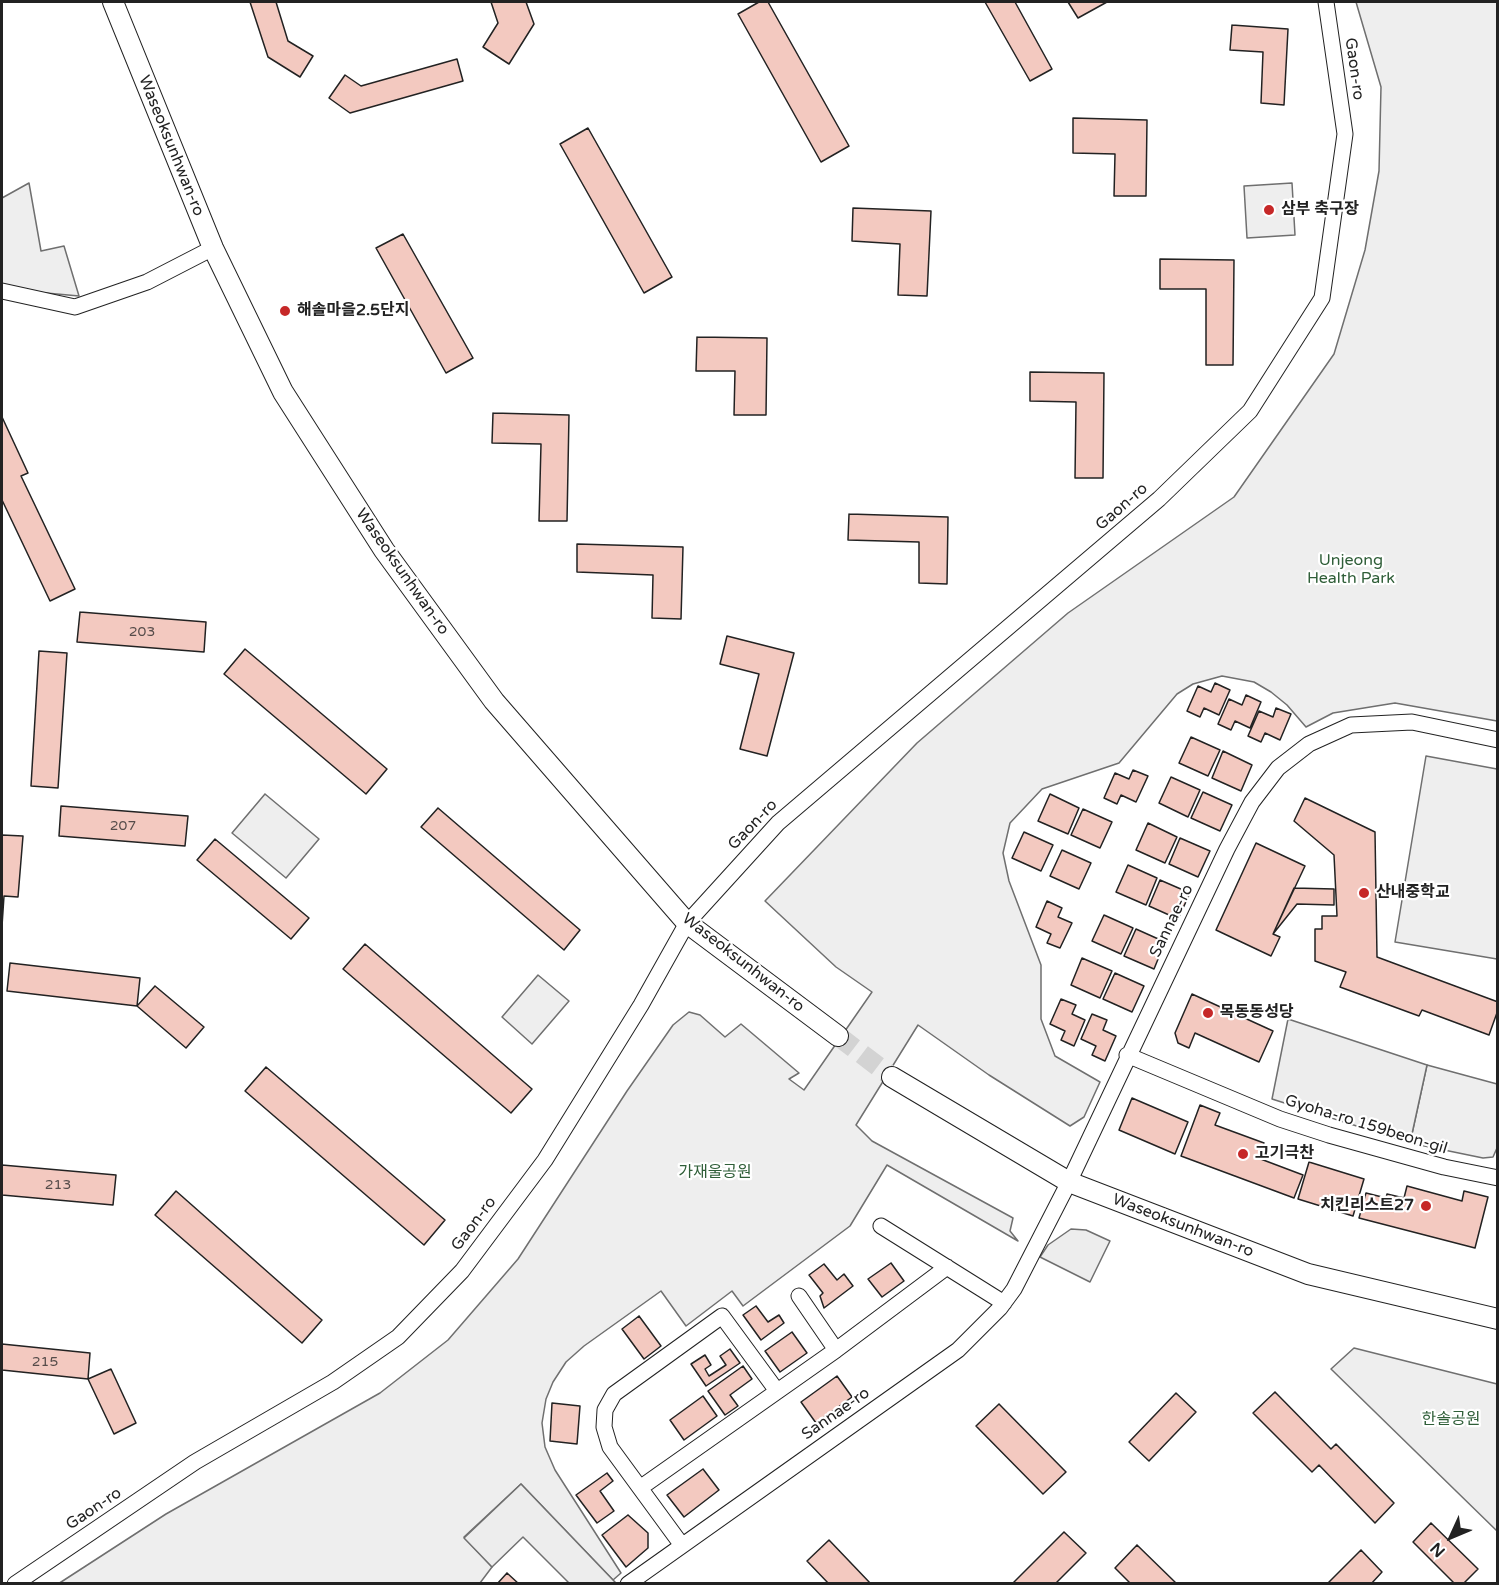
<!DOCTYPE html>
<html>
<head>
<meta charset="utf-8">
<style>
  body { margin:0 }
  #map { position:relative; width:1499px; height:1585px; overflow:hidden; background:#fff; font-family:"Varela Round",sans-serif }
  canvas { display:block }
  .frame { position:absolute; inset:0; border:3px solid #222; pointer-events:none }
  .north { position:absolute; left:1421px; top:1507px; width:60px; height:60px; -webkit-text-stroke:4px #fff; paint-order:stroke; rotate:226deg; font-size:16px; font-weight:700; line-height:24px; text-align:center; color:#222 }
  .north::after { content:''; display:block; margin:auto; width:21px; height:27px; background:#222; clip-path:polygon(50% 0,100% 100%,50% 72%,0 100%) }
</style>
</head>
<body>
<div id="map">
<canvas width="1499" height="1585"></canvas>
<div class="frame"></div>
<div class="north">N</div>
</div>
<script>
const ctx = document.querySelector('canvas').getContext('2d');
ctx.lineJoin = 'round';
function paint(path, color) {
  ctx.fillStyle = color;
  ctx.fill(path, 'evenodd');
}
function poly(rows) {
  const path = new Path2D();
  for (const r of rows) {
    path.moveTo(r[0], r[1]);
    for (let i = 2; i < r.length; i += 2) path.lineTo(r[i], r[i + 1]);
  }
  return path;
}
function strokePath(path, color, width, dash) {
  ctx.strokeStyle = color;
  ctx.lineWidth = width;
  ctx.lineCap = dash ? 'butt' : 'round';
  ctx.setLineDash(dash || []);
  ctx.stroke(path);
}
function drawText(font, color, halo, rows, align = 'center') {
  ctx.font = font + ' "Varela Round","Noto Sans KR",sans-serif';
  ctx.lineWidth = 4.5;
  ctx.setLineDash([]);
  ctx.textBaseline = 'middle';
  ctx.strokeStyle = halo;
  ctx.fillStyle = color;
  for (const [text, x, y, turn = 0] of rows) {
    ctx.save();
    ctx.translate(x, y);
    ctx.rotate((+turn || 0) * Math.PI / 180);
    ctx.textAlign = isNaN(turn) ? turn : align;
    if (halo) ctx.strokeText(text, 0, 0);
    ctx.fillText(text, 0, 0);
    ctx.restore();
  }
}
const green = poly([
  [1356,2,1497,2,1497,721,1395,703,1333,713,1306,727,1287,705,1271,692,1254,682,1222,676,1193,684,1177,694,1119,763,1042,789,1010,823,1003,853,1009,881,1041,965,1041,1019,1055,1056,1100,1082,1084,1117,1070,1126,989,1075,918,1025,856,1125,872,1141,1013,1218,1010,1231,1018,1241,887,1165,850,1226,743,1306,732,1291,686,1326,661,1291,584,1346,566,1362,553,1382,546,1399,542,1423,545,1447,555,1470,621,1573,613,1580,521,1484,464,1537,492,1567,480,1583,58,1584,166,1514,380,1393,448,1340,518,1259,627,1091,673,1025,689,1012,700,1015,725,1037,741,1024,799,1073,789,1079,804,1090,872,992,836,967,765,901,917,743,1068,613,1234,497,1334,354,1365,250,1379,171,1381,87,1356,2],
  [29,183,41,251,64,246,79,296,2,289,2,198,29,183],
  [1292,183,1295,235,1247,238,1244,186,1292,183],
  [1426,756,1497,769,1497,959,1395,942,1426,756],
  [265,794,319,839,286,878,232,833,265,794],
  [538,975,569,1001,532,1044,502,1017,538,975],
  [1427,1065,1497,1084,1497,1148,1493,1157,1483,1158,1410,1143,1427,1065],
  [1354,1348,1497,1384,1497,1531,1331,1369,1354,1348]
]);
paint(green, '#eee');
strokePath(green, '#6f6f6f', 1.5);
const parking = poly([
  [1288,1019,1427,1065,1410,1143,1272,1099,1288,1019],
  [1071,1229,1086,1230,1110,1241,1090,1282,1040,1257,1048,1245,1071,1229],
  [521,1484,613,1580,616,1583,569,1583,523,1537,492,1567,464,1538,521,1484]
]);
paint(parking, '#ededed');
strokePath(parking, '#6f6f6f', 1.5);
const building = poly([
  [250,2,276,2,288,41,313,56,300,77,268,57,250,2],
  [491,2,526,2,534,24,509,64,483,47,498,23,491,2],
  [759,2,768,2,849,146,821,162,738,14,759,2],
  [985,2,1015,2,1052,69,1030,81,985,2],
  [1068,2,1107,2,1078,18,1068,2],
  [1232,25,1288,29,1284,105,1261,103,1263,52,1230,50,1232,25],
  [457,59,463,81,350,113,329,98,345,75,361,86,457,59],
  [1073,118,1147,120,1146,196,1114,196,1115,154,1073,153,1073,118],
  [588,128,672,277,644,293,560,144,588,128],
  [853,208,931,211,927,296,898,295,900,244,852,241,853,208],
  [403,234,473,358,446,373,376,248,403,234],
  [1160,259,1234,260,1233,365,1206,365,1206,289,1160,289,1160,259],
  [697,337,767,338,766,415,734,415,735,371,696,371,697,337],
  [1030,372,1104,373,1103,478,1075,478,1076,402,1030,401,1030,372],
  [493,413,569,415,567,521,539,521,541,444,492,443,493,413],
  [2,417,28,473,21,476,75,589,50,601,2,500,2,417],
  [849,514,948,517,947,584,919,583,919,542,848,540,849,514],
  [577,544,683,547,681,619,652,618,653,575,577,572,577,544],
  [80,612,206,622,204,652,77,642,80,612],
  [727,636,794,653,767,756,740,749,759,674,720,664,727,636],
  [245,649,387,769,366,794,224,674,245,649],
  [39,651,67,653,58,788,31,786,39,651],
  [1215,683,1230,690,1219,715,1204,708,1200,717,1187,711,1198,686,1211,692,1215,683],
  [1246,695,1261,702,1250,728,1235,721,1231,730,1218,724,1229,699,1242,705,1246,695],
  [1276,708,1291,714,1280,740,1265,733,1261,742,1248,736,1259,711,1273,717,1276,708],
  [1191,737,1220,750,1208,776,1179,763,1191,737],
  [1223,751,1252,765,1241,791,1212,778,1223,751],
  [1133,770,1148,776,1136,802,1121,795,1117,804,1104,798,1115,773,1129,779,1133,770],
  [1171,777,1200,790,1188,817,1159,803,1171,777],
  [1203,792,1232,805,1220,831,1191,818,1203,792],
  [1050,794,1079,808,1068,834,1038,821,1050,794],
  [1305,798,1375,832,1377,957,1498,1002,1498,1010,1489,1035,1422,1010,1419,1016,1340,987,1346,972,1315,961,1315,929,1322,929,1322,916,1337,916,1334,855,1294,821,1305,798],
  [61,806,188,816,185,846,59,836,61,806],
  [438,808,580,930,564,950,421,827,438,808],
  [1083,809,1112,822,1100,848,1071,835,1083,809],
  [1148,823,1177,837,1165,863,1136,850,1148,823],
  [1024,832,1053,845,1041,871,1012,858,1024,832],
  [2,835,23,836,18,897,4,896,2,926,2,835],
  [1180,838,1210,851,1198,877,1169,864,1180,838],
  [215,839,309,918,291,939,197,860,215,839],
  [1256,843,1305,866,1273,934,1280,937,1271,956,1216,930,1256,843],
  [1062,850,1091,863,1079,889,1050,876,1062,850],
  [1128,865,1157,878,1146,905,1116,892,1128,865],
  [1160,880,1190,893,1178,919,1149,906,1160,880],
  [1294,888,1334,889,1334,905,1297,904,1273,934,1294,888],
  [1047,901,1062,908,1058,917,1072,923,1060,948,1047,943,1051,934,1036,927,1047,901],
  [1104,915,1133,928,1121,954,1092,941,1104,915],
  [1136,929,1165,942,1154,969,1124,956,1136,929],
  [365,944,532,1089,511,1113,343,969,365,944],
  [1082,958,1112,971,1100,998,1071,985,1082,958],
  [10,963,140,978,137,1006,7,991,10,963],
  [1115,973,1144,986,1132,1012,1103,999,1115,973],
  [155,986,204,1027,186,1048,137,1006,155,986],
  [1192,994,1273,1031,1259,1062,1195,1033,1189,1048,1178,1043,1175,1033,1192,994],
  [1061,999,1076,1005,1072,1014,1085,1020,1074,1046,1061,1040,1065,1031,1050,1024,1061,999],
  [1092,1014,1107,1020,1103,1030,1116,1036,1105,1061,1092,1055,1096,1046,1081,1039,1092,1014],
  [266,1067,445,1220,424,1245,245,1091,266,1067],
  [1132,1098,1188,1122,1175,1154,1119,1130,1132,1098],
  [1200,1105,1220,1113,1215,1125,1264,1143,1258,1158,1303,1175,1294,1198,1181,1156,1200,1105],
  [1309,1162,1364,1179,1353,1216,1298,1199,1309,1162],
  [2,1165,116,1175,113,1205,2,1195,2,1165],
  [1407,1186,1462,1201,1464,1191,1488,1197,1475,1248,1359,1218,1366,1193,1386,1198,1387,1194,1404,1198,1407,1186],
  [176,1191,322,1320,302,1343,155,1215,176,1191],
  [891,1263,904,1281,882,1297,868,1279,891,1263],
  [824,1264,837,1280,844,1274,853,1286,824,1308,820,1296,823,1293,809,1275,824,1264],
  [756,1306,768,1322,779,1315,784,1323,761,1340,743,1315,756,1306],
  [639,1316,661,1346,644,1359,622,1329,639,1316],
  [792,1332,807,1353,780,1372,765,1351,792,1332],
  [2,1344,90,1353,88,1379,2,1370,2,1344],
  [730,1349,740,1363,706,1386,691,1364,705,1355,711,1365,705,1369,709,1376,726,1365,720,1356,730,1349],
  [743,1366,752,1379,730,1395,738,1406,725,1415,708,1391,743,1366],
  [111,1369,136,1423,114,1434,88,1379,111,1369],
  [837,1376,852,1397,816,1423,801,1402,837,1376],
  [1275,1392,1331,1449,1336,1444,1394,1503,1375,1523,1319,1465,1312,1472,1253,1413,1275,1392],
  [1176,1393,1196,1412,1149,1461,1129,1442,1176,1393],
  [703,1396,717,1416,684,1440,670,1420,703,1396],
  [552,1403,580,1406,577,1444,550,1441,552,1403],
  [999,1404,1066,1472,1043,1494,976,1426,999,1404],
  [703,1469,719,1490,684,1517,667,1495,703,1469],
  [607,1473,613,1481,600,1491,614,1511,597,1523,576,1495,607,1473],
  [628,1515,648,1533,648,1548,626,1567,602,1535,628,1515],
  [1431,1523,1478,1569,1463,1584,1455,1584,1413,1542,1431,1523],
  [1064,1532,1086,1553,1055,1584,1012,1584,1064,1532],
  [829,1540,871,1584,829,1584,807,1561,829,1540],
  [1137,1545,1177,1584,1131,1584,1115,1568,1137,1545],
  [1361,1550,1382,1572,1371,1584,1327,1584,1361,1550],
  [507,1573,519,1584,497,1584,507,1573]
]);
paint(building, '#f3c9c0');
strokePath(building, '#222', 1.5);
strokePath(poly([
  [838,1036,892,1077]
]), '#d3d3d3', 20, [20, 10]);
const minor = poly([
  [2,291,75,307,147,282,213,248],
  [1127,1055,1280,1119,1329,1135,1444,1167,1498,1178],
  [881,1226,1004,1303],
  [799,1296,836,1350],
  [640,1488,836,1350,947,1267],
  [681,1544,610,1447,604,1427,605,1410,614,1394,722,1316,777,1391],
  [15,1584,195,1462,333,1382,398,1337,462,1271,545,1160,641,1005,687,923,778,823,1159,499,1250,411,1322,298,1345,134,1326,2],
  [628,1584,958,1350,1000,1308,1014,1289,1069,1182,1227,849,1252,802,1278,768,1309,744,1351,725,1412,722,1498,740]
]);
const tertiary = poly([
  [113,2,213,248,283,392,384,550,494,701,687,923,838,1036],
  [892,1077,1069,1182,1308,1274,1498,1319]
]);
strokePath(minor, '#222', 17);
strokePath(tertiary, '#222', 22);
strokePath(minor, '#fff', 15);
strokePath(tertiary, '#fff', 20);
for (const [x, y, r, color] of [
  [1269,210,6,"#c62828"],
  [285,311,6,"#c62828"],
  [1364,893,6,"#c62828"],
  [1208,1013,6,"#c62828"],
  [1243,1154,6,"#c62828"],
  [1426,1206,6,"#c62828"]
]) {
  const dot = new Path2D();
  dot.arc(x, y, r, 0, 2 * Math.PI);
  ctx.fillStyle = color;
  ctx.fill(dot);
  strokePath(dot, '#fff', 2);
}
drawText('14px', '#564c4a', null, [
  ["203",142,632],
  ["207",123,826],
  ["213",58,1185],
  ["215",45,1362]
]);
drawText('16px', '#222', '#fff', [
  ["Gaon-ro",1354,69,82],
  ["Waseoksunhwan-ro",171,146,68],
  ["Gaon-ro",1122,507,-41],
  ["Waseoksunhwan-ro",402,572,55],
  ["Gaon-ro",753,825,-46],
  ["Sannae-ro",1172,921,-64],
  ["Waseoksunhwan-ro",743,963,38],
  ["Gyoha-ro 159beon-gil",1366,1125,17],
  ["Gaon-ro",474,1224,-53],
  ["Waseoksunhwan-ro",1183,1226,21],
  ["Sannae-ro",836,1414,-35],
  ["Gaon-ro",94,1509,-34]
]);
drawText('bold 16px', '#222', '#fff', [
  ["삼부 축구장",1281,210],
  ["해솔마을2.5단지",297,311],
  ["산내중학교",1376,893],
  ["목동동성당",1220,1013],
  ["고기극찬",1255,1154],
  ["치킨리스트27",1414,1206,"right"]
], 'left');
drawText('16px', '#2f5e38', '#fff', [
  ["Unjeong",1351,561],
  ["Health Park",1351,579],
  ["가재울공원",715,1173],
  ["한솔공원",1451,1420]
]);
</script>
</body>
</html>
